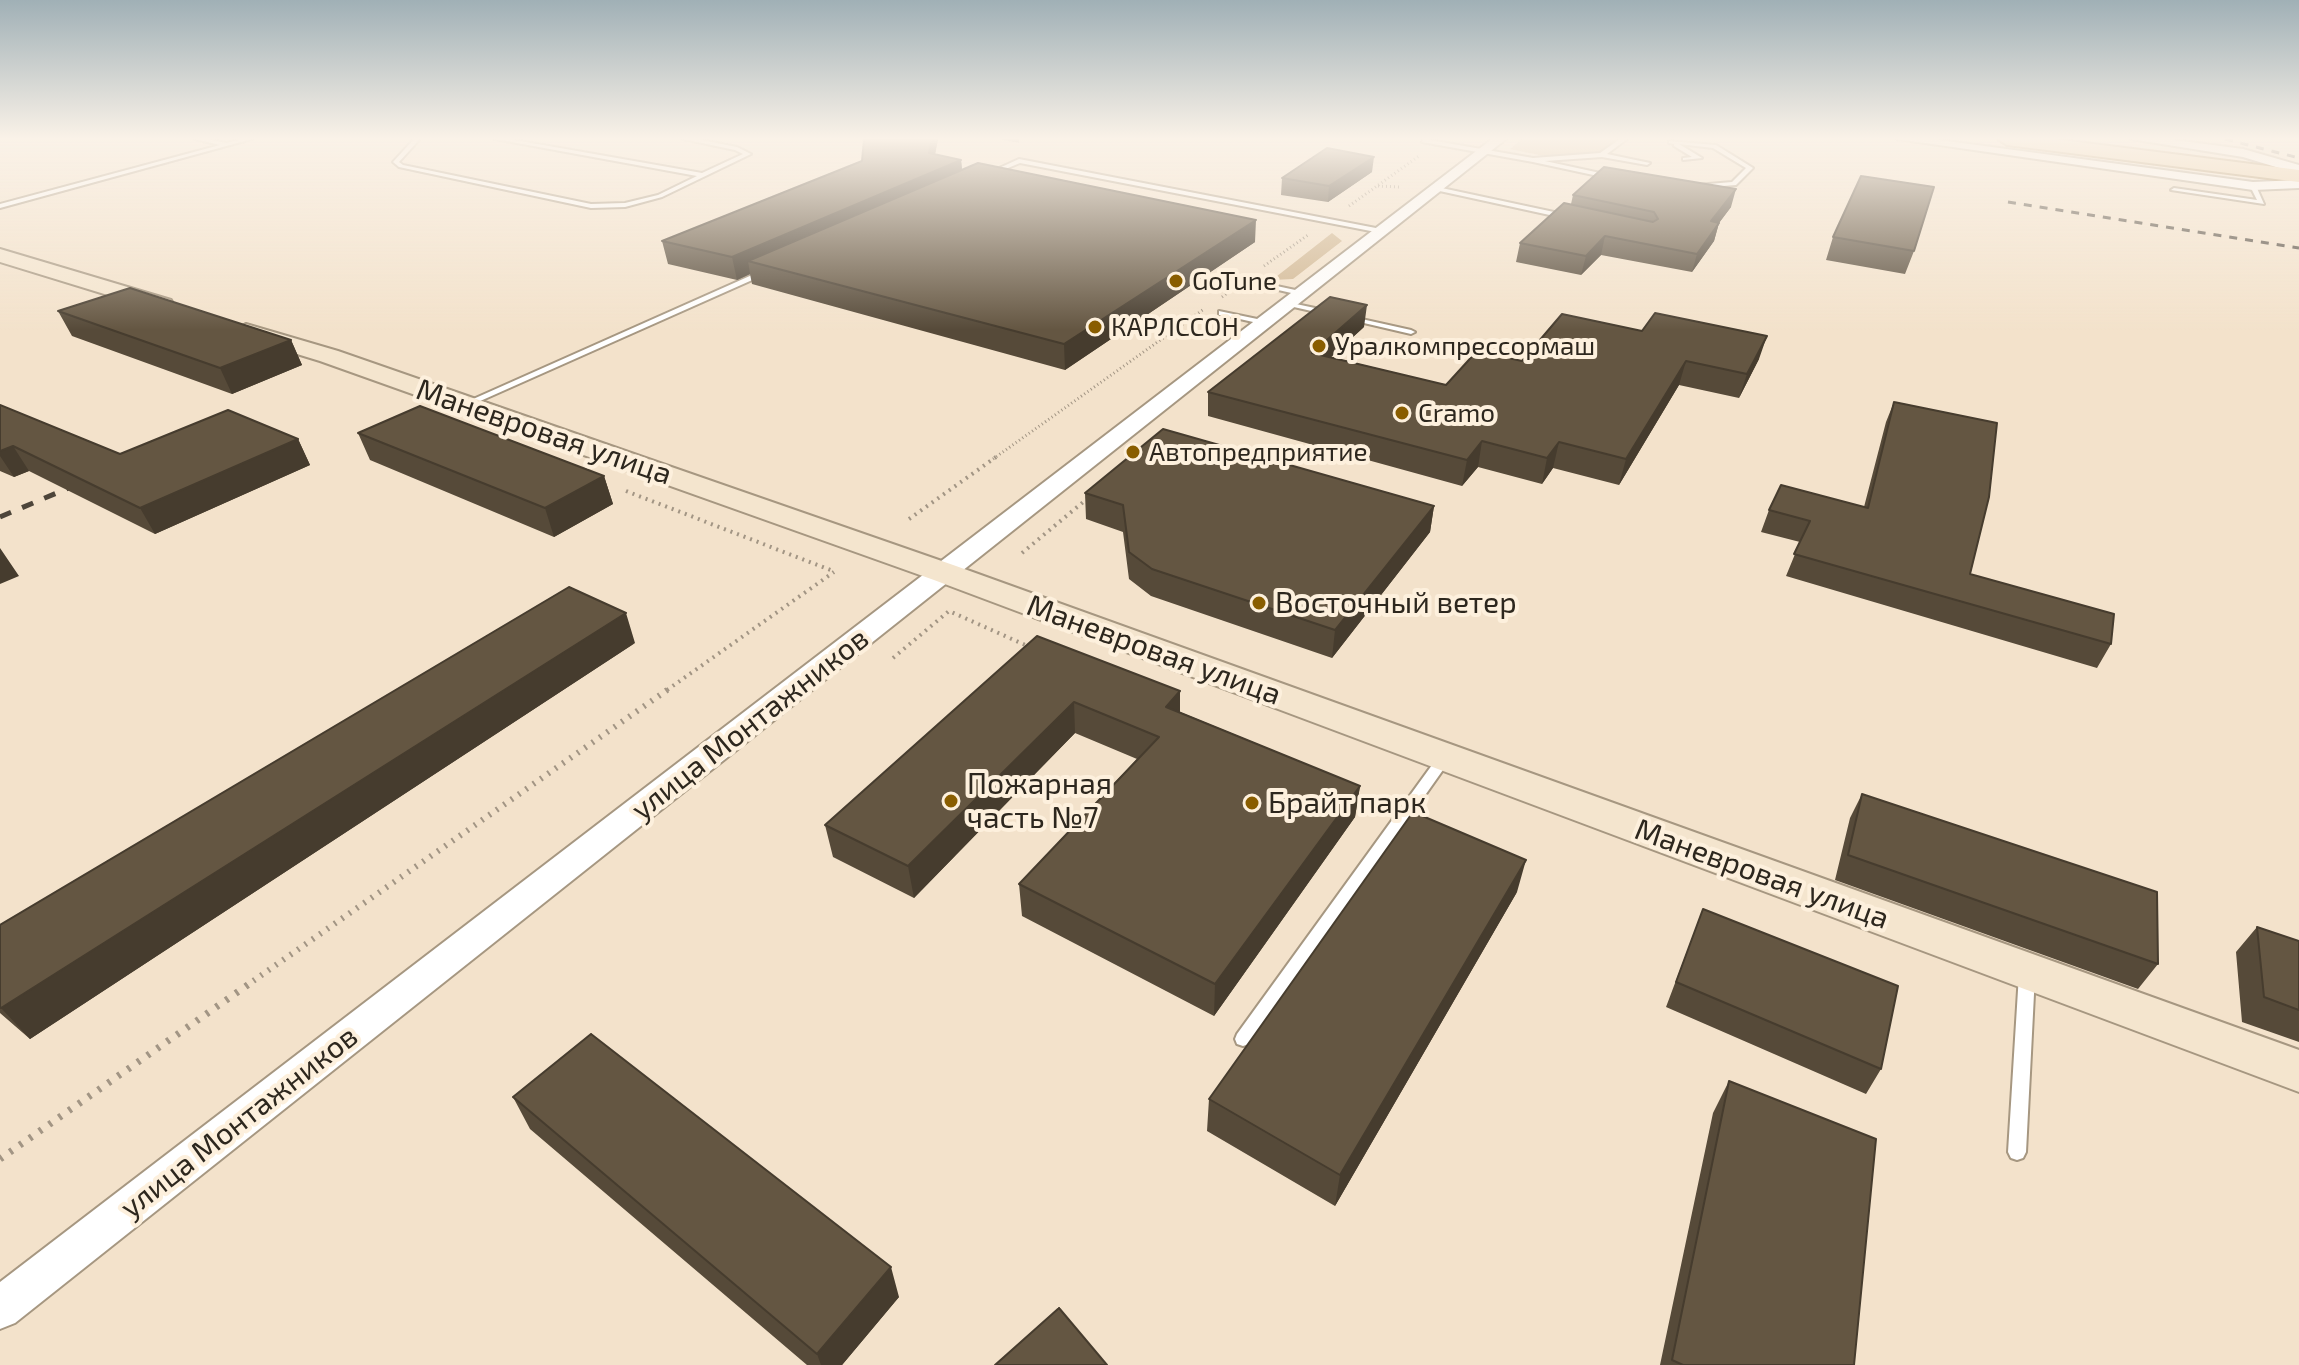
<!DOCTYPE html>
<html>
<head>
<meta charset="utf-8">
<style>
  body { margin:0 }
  canvas { display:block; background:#f3e2cb }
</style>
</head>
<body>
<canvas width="2299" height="1365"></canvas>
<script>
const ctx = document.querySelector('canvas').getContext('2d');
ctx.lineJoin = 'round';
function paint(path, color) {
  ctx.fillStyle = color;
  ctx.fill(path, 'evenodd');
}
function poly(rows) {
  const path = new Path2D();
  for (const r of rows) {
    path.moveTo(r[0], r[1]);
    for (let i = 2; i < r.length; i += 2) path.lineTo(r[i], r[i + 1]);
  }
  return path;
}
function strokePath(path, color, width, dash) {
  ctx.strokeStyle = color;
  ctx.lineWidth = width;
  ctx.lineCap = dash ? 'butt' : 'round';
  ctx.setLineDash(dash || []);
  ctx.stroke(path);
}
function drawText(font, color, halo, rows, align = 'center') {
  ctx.font = font + ' "Exo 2",sans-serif';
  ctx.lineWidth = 8;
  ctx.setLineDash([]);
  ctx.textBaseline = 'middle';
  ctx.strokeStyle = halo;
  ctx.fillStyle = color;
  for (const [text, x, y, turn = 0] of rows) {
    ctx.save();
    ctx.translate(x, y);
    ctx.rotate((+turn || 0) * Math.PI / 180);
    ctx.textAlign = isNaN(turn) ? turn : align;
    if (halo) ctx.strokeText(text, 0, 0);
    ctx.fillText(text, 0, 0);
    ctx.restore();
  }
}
paint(poly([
  [1522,139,1620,139,1604,153,1549,157,1510,149],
  [1332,233,1342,241,1293,279,1272,280]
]), '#d0b691');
const service = poly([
  [195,139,208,139,226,143,242,139,252,139,0,208,0,204,220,145,195,139],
  [414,139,419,140,399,162,403,165,591,204,625,203,658,195,697,176,495,139,509,139,702,173,743,154,735,150,683,139,696,139,737,147,751,154,662,197,625,207,591,208,399,167,393,162,414,139],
  [1424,139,1533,158,1600,153,1620,139,1627,139,1607,154,1650,163,1647,165,1602,157,1545,161,1614,176,1612,179,1533,162,1422,142,1424,139],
  [1669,141,1716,145,1753,168,1736,185,1695,188,1694,187,1697,185,1732,182,1746,168,1713,148,1679,144,1702,158,1683,160,1683,158,1692,157,1674,146,1674,144,1669,143,1669,141],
  [1019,159,1381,229,1384,231,1381,233,1020,163,991,175,986,174,1019,159],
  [2253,184,2256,186,2264,204,2171,190,2174,188,2257,200,2250,186,2253,184],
  [1437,187,1568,215,1571,217,1568,219,1435,190,1435,188,1437,187],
  [761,271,768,273,469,406,462,404,761,271],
  [1258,282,1300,291,1304,293,1300,295,1261,286,1258,286,1258,282],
  [1282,301,1329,311,1333,313,1329,315,1285,305,1282,305,1282,301],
  [1219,311,1262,320,1266,322,1262,324,1222,315,1219,315,1219,311],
  [1348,316,1411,330,1415,332,1411,334,1351,320,1348,320,1348,316],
  [1445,753,1450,754,1451,757,1450,760,1249,1044,1243,1046,1237,1044,1235,1039,1237,1034,1440,754,1445,753],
  [2027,968,2032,970,2035,974,2026,1152,2023,1158,2017,1160,2011,1158,2008,1152,2019,974,2022,970,2027,968]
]);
const minor = poly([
  [1492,139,1506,139,15,1323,0,1329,0,1282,1492,139],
  [1897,139,1932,139,2253,182,2299,180,2299,188,2253,190,1897,139],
  [2131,139,2167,139,2243,149,2299,165,2299,174,2243,157,2131,139]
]);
const secondary = poly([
  [0,249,171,300,174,305,163,312,0,262,0,249],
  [246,324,338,351,956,566,2299,1050,2299,1092,934,580,320,361,238,336,234,331,246,324]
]);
const primary = poly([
  [1998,139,2054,139,2299,170,2299,182,2007,145,1998,139]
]);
strokePath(service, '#a69781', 4);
strokePath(minor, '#a69781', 4);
strokePath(secondary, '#a69781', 4);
strokePath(primary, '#9d7b46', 4);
strokePath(poly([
  [1378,186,1400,187],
  [1349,206,1419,156],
  [1264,266,1308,235],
  [1222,297,1243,281],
  [993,459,1204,309]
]), '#a29584', 3, [1, 3]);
strokePath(poly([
  [626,491,833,571],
  [909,519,996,457],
  [1022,553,1088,498],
  [893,658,949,611,1032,648],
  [667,690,834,572]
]), '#a29584', 4, [2, 5]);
strokePath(poly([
  [246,986,670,688]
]), '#a29584', 6, [2, 7]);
strokePath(poly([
  [0,1159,249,984]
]), '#a29584', 7, [3, 9]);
paint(service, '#fff');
paint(minor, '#fff');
paint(secondary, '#f4e5ce');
paint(primary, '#e9cb9d');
strokePath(poly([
  [2225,139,2299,158],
  [2008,202,2299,248]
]), '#4d453a', 3, [8, 8]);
strokePath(poly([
  [0,517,85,481]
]), '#4d453a', 5, [12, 12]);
paint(poly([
  [938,139,935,155,961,160,962,170,1255,242,1065,370,752,284,750,274,737,280,668,264,662,241],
  [999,139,1019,139,1019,143],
  [1372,172,1328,202,1281,195,1282,178],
  [1573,195,1731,207,1719,223,1714,241,1692,272,1601,255,1581,275,1516,262,1520,243,1571,204],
  [1833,237,1914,251,1905,274,1826,260],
  [58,311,291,340,302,365,232,394,72,336],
  [1364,327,1331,357,1446,385,1522,361,1759,359,1739,398,1679,385,1619,485,1553,468,1542,484,1478,467,1462,486,1208,416,1208,392],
  [1894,402,1970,574,2111,644,2097,668,1786,576,1800,542,1761,532,1769,510,1864,507,1886,422],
  [0,405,120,454,298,439,310,465,155,534,29,471,14,477,0,471],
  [358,433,604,476,613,504,554,537,370,460],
  [1085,493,1434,506,1430,532,1332,658,1151,596,1129,579,1123,532,1086,519],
  [1037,636,1180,691,1180,712,1360,786,1355,817,1214,1016,1022,916,1019,884,1137,759,1075,733,914,898,833,857,825,825],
  [635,643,30,1039,0,1013,0,925],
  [1862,794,2158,964,2138,989,1835,880,1850,818],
  [1517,892,1335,1206,1207,1131,1209,1099],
  [1703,909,1881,1069,1866,1094,1666,1007],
  [2257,927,2299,941,2299,1042,2242,1022,2236,952],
  [1729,1081,1854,1365,1660,1365,1713,1113],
  [513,1097,899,1297,842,1365,807,1365,530,1129]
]), '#564a39');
paint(poly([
  [932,139,938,139,931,173,961,160,963,180,748,261,750,274,737,280,732,257,929,153],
  [1374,157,1372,172,1328,202,1329,186],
  [1736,189,1731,207,1706,240,1711,221],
  [1256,220,1255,242,1065,370,1064,344],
  [1719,223,1714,241,1692,272,1697,254],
  [1605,236,1601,255,1581,275,1586,256],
  [1367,305,1364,327,1310,376,1312,353],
  [1767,336,1759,359,1739,398,1747,374],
  [291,340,302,365,232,394,220,368],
  [1686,361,1679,385,1619,485,1626,459],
  [298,439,310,465,155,534,140,508],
  [1482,441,1478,467,1462,486,1467,460],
  [1559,442,1553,468,1542,484,1547,458],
  [13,446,29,471,14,477,0,456,0,451],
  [604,476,613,504,554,537,545,508],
  [1434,506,1430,532,1332,658,1335,630],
  [0,548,19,576,0,584],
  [626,613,635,643,30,1039,1,1008],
  [1180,691,1180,721,1166,707],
  [1074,702,1075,733,914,898,908,866],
  [1360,786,1355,817,1214,1016,1215,984],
  [1526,860,1517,892,1335,1206,1340,1175],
  [891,1267,899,1297,842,1365,821,1365,817,1354]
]), '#463c2e');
const building = poly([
  [864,139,932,139,929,153,961,160,732,257,662,241,862,161,864,139],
  [1327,148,1374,157,1329,186,1282,178,1327,148],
  [978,163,1256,220,1064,344,748,261,978,163],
  [1604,167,1736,189,1711,221,1719,223,1697,254,1605,236,1586,256,1520,243,1564,203,1653,222,1658,219,1654,212,1573,195,1604,167],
  [1861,176,1934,187,1914,251,1833,237,1861,176],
  [130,288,291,340,220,368,58,311,130,288],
  [1330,297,1367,305,1312,353,1446,385,1477,351,1522,361,1562,314,1642,331,1655,313,1767,336,1747,374,1686,361,1626,459,1559,442,1547,458,1482,441,1467,460,1208,392,1330,297],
  [1894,402,1997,423,1989,497,1970,574,2114,614,2111,644,1794,554,1810,521,1769,510,1781,485,1868,508,1894,402],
  [0,405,120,454,228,410,298,439,140,508,13,446,0,451,0,405],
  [420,406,604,476,545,508,358,433,420,406],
  [1163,429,1434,506,1335,630,1152,569,1129,552,1123,505,1085,493,1163,429],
  [569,587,626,613,1,1008,0,1007,0,925,569,587],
  [1037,636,1180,691,1166,707,1360,786,1215,984,1019,884,1159,737,1074,702,908,866,825,825,1037,636],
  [1862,794,2157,892,2158,964,1848,855,1862,794],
  [1413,812,1526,860,1340,1175,1209,1099,1413,812],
  [1703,909,1898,986,1881,1069,1676,982,1703,909],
  [2257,927,2299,941,2299,1010,2264,997,2257,927],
  [591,1034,891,1267,817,1354,513,1097,591,1034],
  [1729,1081,1876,1139,1854,1365,1683,1365,1672,1360,1729,1081],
  [1059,1308,1107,1365,995,1365,1059,1308]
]);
paint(building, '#645642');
strokePath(building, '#463c2e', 2);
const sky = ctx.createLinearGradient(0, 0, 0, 330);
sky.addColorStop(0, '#a0b0b6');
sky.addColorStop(0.42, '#faf2e8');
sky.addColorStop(1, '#faf2e800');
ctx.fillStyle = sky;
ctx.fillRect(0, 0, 2299, 330);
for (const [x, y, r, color] of [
  [1176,281,8,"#895d00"],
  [1095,327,8,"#895d00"],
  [1319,346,8,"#895d00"],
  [1402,413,8,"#895d00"],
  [1133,452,8,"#895d00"],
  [1259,603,8,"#895d00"],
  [951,801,8,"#895d00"],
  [1252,803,8,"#895d00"]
]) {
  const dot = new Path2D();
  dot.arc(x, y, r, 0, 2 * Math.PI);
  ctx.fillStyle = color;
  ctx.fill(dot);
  strokePath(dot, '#fdf0dd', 3);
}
drawText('26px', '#2d271e', '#fdf0dd', [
  ["GoTune",1192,281],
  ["КАРЛССОН",1111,327],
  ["Уралкомпрессормаш",1335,346],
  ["Cramo",1418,413],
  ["Автопредприятие",1149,452]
], 'left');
drawText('30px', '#2d271e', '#fdf0dd', [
  ["Маневровая улица",544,432,19],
  ["Маневровая улица",1154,650,20],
  ["улица Монтажников",750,724,-38],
  ["Маневровая улица",1762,874,20],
  ["улица Монтажников",239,1122,-38]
]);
drawText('30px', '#2d271e', '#fdf0dd', [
  ["Восточный ветер",1275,603],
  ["Пожарная",967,784],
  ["часть №7",967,818],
  ["Брайт парк",1268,803]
], 'left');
</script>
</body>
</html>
